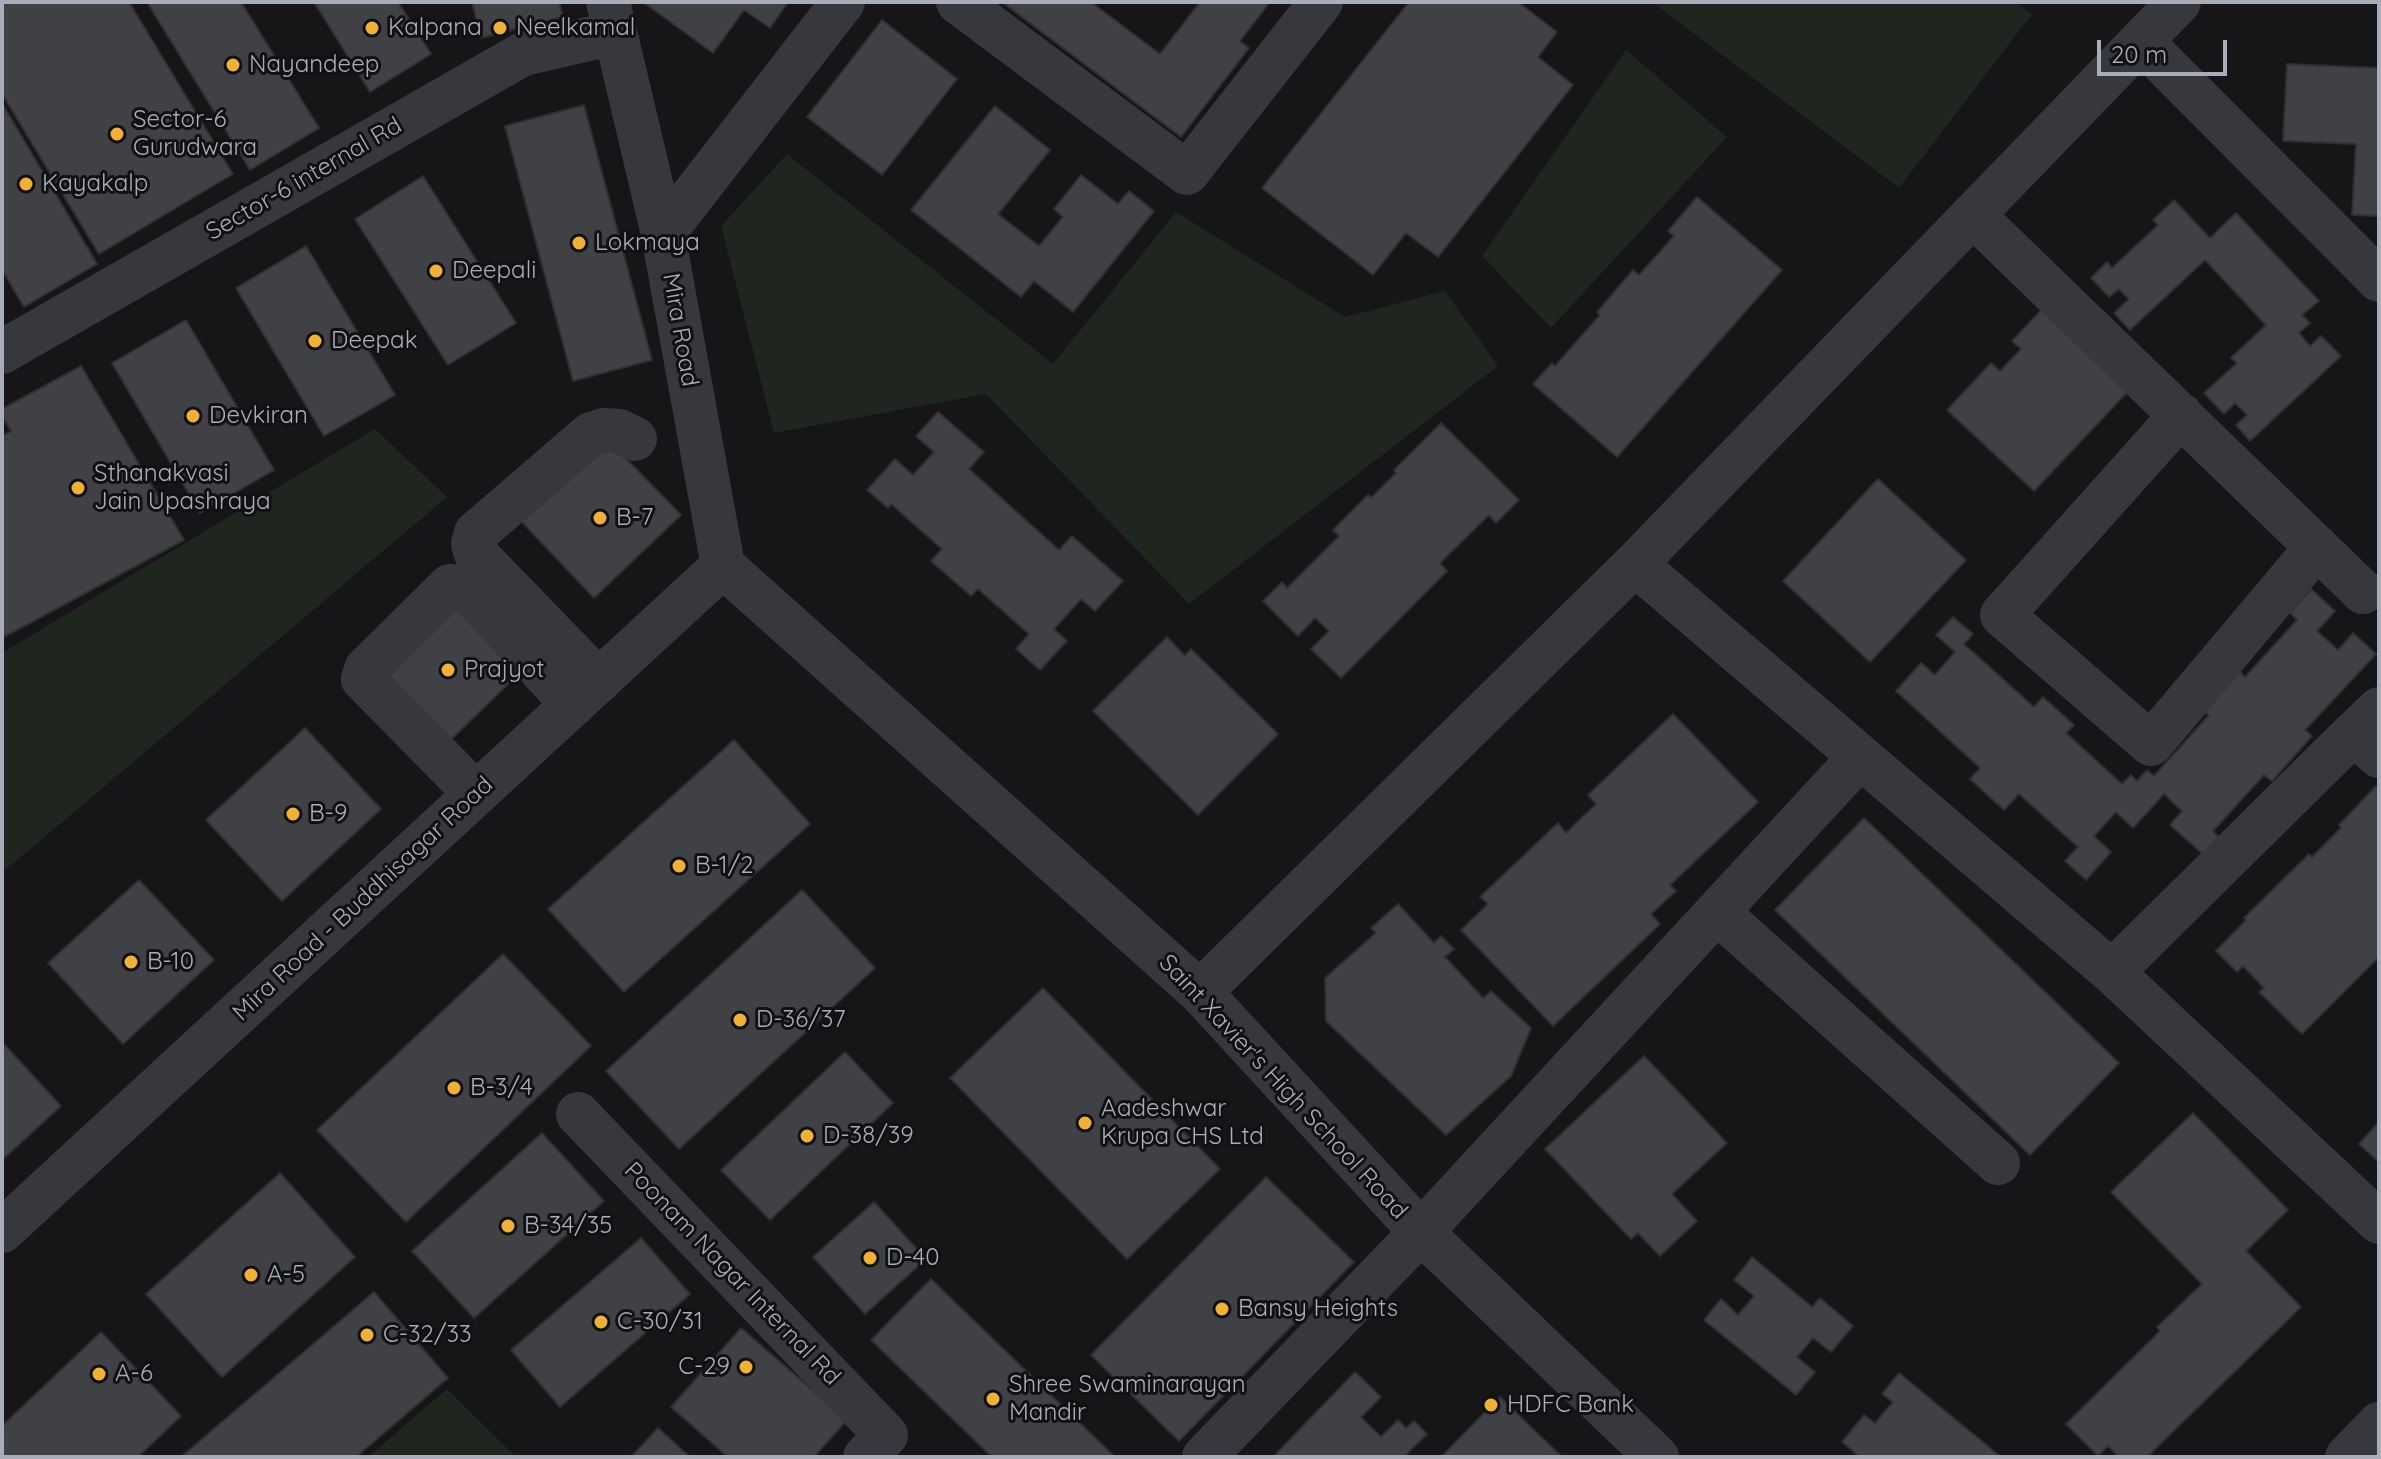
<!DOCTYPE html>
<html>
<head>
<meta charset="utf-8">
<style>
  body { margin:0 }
  #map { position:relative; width:2381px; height:1459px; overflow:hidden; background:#161618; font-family:Quicksand,sans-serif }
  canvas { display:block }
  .frame { position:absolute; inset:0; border:4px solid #a8adb8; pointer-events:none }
  .scale { position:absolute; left:2097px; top:40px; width:130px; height:36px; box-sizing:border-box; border:4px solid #a8adb8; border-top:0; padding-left:10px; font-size:24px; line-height:28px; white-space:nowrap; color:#a8adb8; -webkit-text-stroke:6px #111113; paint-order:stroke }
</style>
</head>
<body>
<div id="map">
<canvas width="2381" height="1459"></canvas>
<div class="frame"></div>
<div class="scale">20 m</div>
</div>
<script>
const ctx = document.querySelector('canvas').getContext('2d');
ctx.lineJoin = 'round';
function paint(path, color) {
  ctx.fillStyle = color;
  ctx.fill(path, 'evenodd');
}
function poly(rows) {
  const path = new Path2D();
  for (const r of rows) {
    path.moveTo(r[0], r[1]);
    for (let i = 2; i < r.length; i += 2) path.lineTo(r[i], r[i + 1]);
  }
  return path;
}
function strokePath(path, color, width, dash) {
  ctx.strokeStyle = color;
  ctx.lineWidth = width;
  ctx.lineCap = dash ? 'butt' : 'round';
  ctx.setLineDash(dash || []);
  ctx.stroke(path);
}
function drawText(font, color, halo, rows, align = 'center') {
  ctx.font = font + ' Quicksand,sans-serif';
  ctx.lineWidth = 6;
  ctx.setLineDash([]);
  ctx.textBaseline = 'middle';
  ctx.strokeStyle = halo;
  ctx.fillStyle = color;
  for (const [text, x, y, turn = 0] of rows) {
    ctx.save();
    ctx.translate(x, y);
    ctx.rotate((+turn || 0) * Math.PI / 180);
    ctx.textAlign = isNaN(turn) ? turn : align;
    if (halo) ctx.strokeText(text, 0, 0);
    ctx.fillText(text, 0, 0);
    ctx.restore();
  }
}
paint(poly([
  [1652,2,2016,2,2032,14,1899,188],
  [1626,50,1727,137,1551,328,1482,256],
  [787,154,1053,364,1176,212,1345,317,1445,291,1498,366,1189,604,986,394,774,433,721,226],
  [375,429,447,497,2,873,2,653],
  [447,1389,516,1457,368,1457]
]), '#1e261f');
const building = poly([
  [2,2,129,2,233,174,99,254,2,94,2,2],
  [147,2,241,2,319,128,250,170,147,2],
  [314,2,398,2,431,54,370,92,314,2],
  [472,2,559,2,563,17,481,38,472,2],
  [643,2,788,2,770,28,744,10,713,53,643,2],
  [1002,2,1091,2,1160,54,1200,2,1270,2,1240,41,1249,48,1181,137,1002,2],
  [1409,2,1518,2,1557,32,1538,57,1573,85,1438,257,1406,233,1373,275,1262,188,1409,2],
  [882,20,957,79,882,175,807,117,882,20],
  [2287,64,2379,68,2379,216,2352,215,2356,144,2283,141,2287,64],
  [2,103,97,264,24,307,2,270,2,103],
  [584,105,652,360,573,381,505,126,584,105],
  [995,106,1050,150,998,214,1039,246,1063,217,1054,209,1081,175,1118,204,1129,191,1154,211,1073,312,1034,281,1021,297,911,210,995,106],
  [423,176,516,323,448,365,355,219,423,176],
  [1697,197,1782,270,1617,457,1533,384,1552,363,1555,366,1600,315,1597,312,1633,270,1639,275,1674,236,1668,231,1697,197],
  [2174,200,2210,238,2236,213,2319,301,2302,315,2310,323,2299,333,2310,346,2321,336,2341,356,2250,441,2236,425,2247,415,2235,403,2224,414,2204,393,2237,363,2231,358,2266,325,2205,260,2130,330,2114,313,2129,299,2119,289,2109,297,2091,278,2107,262,2112,268,2158,225,2153,220,2174,200],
  [306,246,395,395,324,436,236,288,306,246],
  [2046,305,2133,386,2034,491,1947,410,1991,363,2000,371,2021,349,2012,341,2046,305],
  [186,320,274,470,200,513,112,363,186,320],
  [81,366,184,540,2,638,2,436,11,431,2,416,2,409,81,366],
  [938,412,984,452,969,469,1059,550,1072,536,1123,581,1095,611,1081,599,1054,629,1067,641,1040,670,1016,649,1029,634,978,589,971,596,931,561,942,549,891,504,888,508,867,490,895,459,913,475,934,452,916,436,938,412],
  [1441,423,1519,500,1496,523,1489,515,1440,563,1447,571,1341,678,1311,649,1329,631,1315,618,1298,636,1263,601,1282,582,1287,588,1339,536,1333,530,1368,495,1371,498,1396,473,1394,470,1441,423],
  [606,438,681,515,594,598,520,520,606,438],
  [1878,479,1966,560,1870,662,1783,581,1878,479],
  [456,589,529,664,440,750,366,675,456,589],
  [2311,589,2335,611,2317,631,2338,650,2353,633,2376,654,2305,730,2312,736,2272,781,2264,775,2213,831,2220,839,2204,855,2170,825,2182,811,2164,794,2133,828,2116,812,2094,836,2111,852,2086,880,2065,861,2078,847,2019,794,2004,810,1970,779,1980,768,1896,691,1921,663,1935,675,1955,652,1936,635,1953,617,1973,634,1964,644,2034,707,2043,697,2074,725,2066,733,2122,784,2131,775,2137,781,2147,770,2154,776,2209,715,2202,710,2238,670,2245,677,2297,620,2290,613,2311,589],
  [1167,637,1185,656,1191,649,1278,734,1198,815,1093,711,1167,637],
  [1673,714,1758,802,1670,885,1676,891,1651,914,1660,924,1553,1026,1461,930,1488,904,1480,897,1558,823,1566,833,1596,804,1588,795,1673,714],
  [305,728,381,809,282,901,206,820,305,728],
  [734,740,810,824,624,992,548,909,734,740],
  [2376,786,2379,789,2379,957,2302,1034,2259,992,2264,988,2243,966,2237,972,2216,951,2246,920,2244,918,2309,854,2312,857,2341,828,2339,825,2376,786],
  [1864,818,2119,1063,2030,1155,1775,910,1864,818],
  [139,880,214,960,123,1044,48,963,139,880],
  [802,890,875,968,679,1149,606,1071,802,890],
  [1398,904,1434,943,1441,936,1454,949,1445,957,1483,998,1491,991,1531,1028,1511,1076,1446,1135,1326,1021,1325,978,1376,933,1371,928,1398,904],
  [503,954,591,1046,406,1222,317,1130,503,954],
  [1043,988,1220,1169,1127,1259,950,1078,1043,988],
  [2,1042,61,1106,2,1160,2,1042],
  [845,1052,893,1103,770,1220,721,1170,845,1052],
  [1644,1056,1727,1143,1672,1194,1697,1221,1660,1256,1638,1233,1631,1239,1545,1149,1644,1056],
  [2193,1113,2288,1210,2246,1251,2301,1307,2147,1457,2119,1457,2108,1446,2098,1456,2066,1424,2160,1331,2157,1327,2202,1284,2111,1192,2193,1113],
  [2379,1122,2379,1162,2359,1144,2379,1122],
  [542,1133,604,1201,474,1318,412,1251,542,1133],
  [280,1173,355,1257,222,1377,146,1294,280,1173],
  [1266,1177,1354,1262,1179,1441,1091,1355,1266,1177],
  [874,1202,926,1259,865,1314,813,1257,874,1202],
  [641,1238,690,1294,560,1407,511,1350,641,1238],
  [1752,1257,1812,1307,1820,1298,1853,1326,1831,1352,1813,1338,1797,1357,1815,1372,1796,1395,1704,1320,1721,1299,1738,1315,1754,1296,1734,1280,1752,1257],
  [931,1279,1115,1457,992,1457,871,1340,931,1279],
  [374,1292,448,1378,356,1457,181,1457,374,1292],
  [741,1328,847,1420,814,1457,728,1457,671,1407,741,1328],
  [101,1332,181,1416,138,1457,2,1457,2,1426,101,1332],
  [1355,1372,1381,1397,1361,1417,1381,1437,1398,1420,1406,1428,1414,1421,1427,1434,1404,1457,1273,1457,1355,1372],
  [1899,1373,2001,1457,1860,1457,1842,1442,1864,1415,1875,1423,1893,1402,1882,1394,1899,1373],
  [1500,1397,1562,1457,1441,1457,1500,1397],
  [658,1428,690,1457,631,1457,658,1428]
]);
paint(building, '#404145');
strokePath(building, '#303034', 2);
strokePath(poly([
  [608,2,663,234,723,566],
  [958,2,1187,173,1321,2],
  [2141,41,2379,280],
  [1973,215,2363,592],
  [663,234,843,2],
  [2,352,523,54,615,33],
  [2181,415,2002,615,2151,744,2317,547],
  [1635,564,2112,972,2379,1222],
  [723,566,1200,992,1421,1232,1657,1457],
  [599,681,476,554,473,544,476,533,591,434,604,430,619,431,635,439],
  [2379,709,2354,733,2379,756],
  [476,794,363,679,366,669,450,586,465,587,573,705],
  [1717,912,1998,1163],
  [2112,972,2354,733],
  [1200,992,1635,564,2179,2],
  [578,1114,886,1435,865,1457],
  [2,1231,723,566],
  [1204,1457,1421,1232,1860,757],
  [2347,1457,2379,1424]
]), '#37383d', 44);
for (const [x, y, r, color] of [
  [372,28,8,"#f2b134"],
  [500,28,8,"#f2b134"],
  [233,65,8,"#f2b134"],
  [117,134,8,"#f2b134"],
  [26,184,8,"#f2b134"],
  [579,243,8,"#f2b134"],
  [436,271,8,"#f2b134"],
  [315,341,8,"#f2b134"],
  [193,416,8,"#f2b134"],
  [78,488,8,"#f2b134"],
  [600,518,8,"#f2b134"],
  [448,670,8,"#f2b134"],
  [293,814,8,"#f2b134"],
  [679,866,8,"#f2b134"],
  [131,962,8,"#f2b134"],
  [740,1020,8,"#f2b134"],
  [454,1088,8,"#f2b134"],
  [1085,1123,8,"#f2b134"],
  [807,1136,8,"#f2b134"],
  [508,1226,8,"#f2b134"],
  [870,1258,8,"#f2b134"],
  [251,1275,8,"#f2b134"],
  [1222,1309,8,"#f2b134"],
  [601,1322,8,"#f2b134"],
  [367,1335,8,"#f2b134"],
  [746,1367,8,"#f2b134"],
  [99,1374,8,"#f2b134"],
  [993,1399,8,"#f2b134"],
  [1491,1405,8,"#f2b134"]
]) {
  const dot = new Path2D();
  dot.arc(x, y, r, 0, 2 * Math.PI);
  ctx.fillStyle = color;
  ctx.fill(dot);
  strokePath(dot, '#111113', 3);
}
drawText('24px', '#a8adb8', '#111113', [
  ["Kalpana",388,28],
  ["Neelkamal",516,28],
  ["Nayandeep",249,65],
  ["Sector-6",133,120],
  ["Gurudwara",133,148],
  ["Kayakalp",42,184],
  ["Lokmaya",595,243],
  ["Deepali",452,271],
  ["Deepak",331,341],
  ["Devkiran",209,416],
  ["Sthanakvasi",94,474],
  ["Jain Upashraya",94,502],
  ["B-7",616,518],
  ["Prajyot",464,670],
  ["B-9",309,814],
  ["B-1/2",695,866],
  ["B-10",147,962],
  ["D-36/37",756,1020],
  ["B-3/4",470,1088],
  ["Aadeshwar",1101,1109],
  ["Krupa CHS Ltd",1101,1137],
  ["D-38/39",823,1136],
  ["B-34/35",524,1226],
  ["D-40",886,1258],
  ["A-5",267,1275],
  ["Bansy Heights",1238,1309],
  ["C-30/31",617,1322],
  ["C-32/33",383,1335],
  ["C-29",730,1367,"right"],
  ["A-6",115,1374],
  ["Shree Swaminarayan",1009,1385],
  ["Mandir",1009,1413],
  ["HDFC Bank",1507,1405]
], 'left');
drawText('24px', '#a8adb8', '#111113', [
  ["Sector-6 internal Rd",304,179,-30],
  ["Mira Road",680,330,80],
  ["Mira Road - Buddhisagar Road",363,899,-43],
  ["Saint Xavier's High School Road",1283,1087,47],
  ["Poonam Nagar Internal Rd",732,1274,46]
]);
</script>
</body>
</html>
